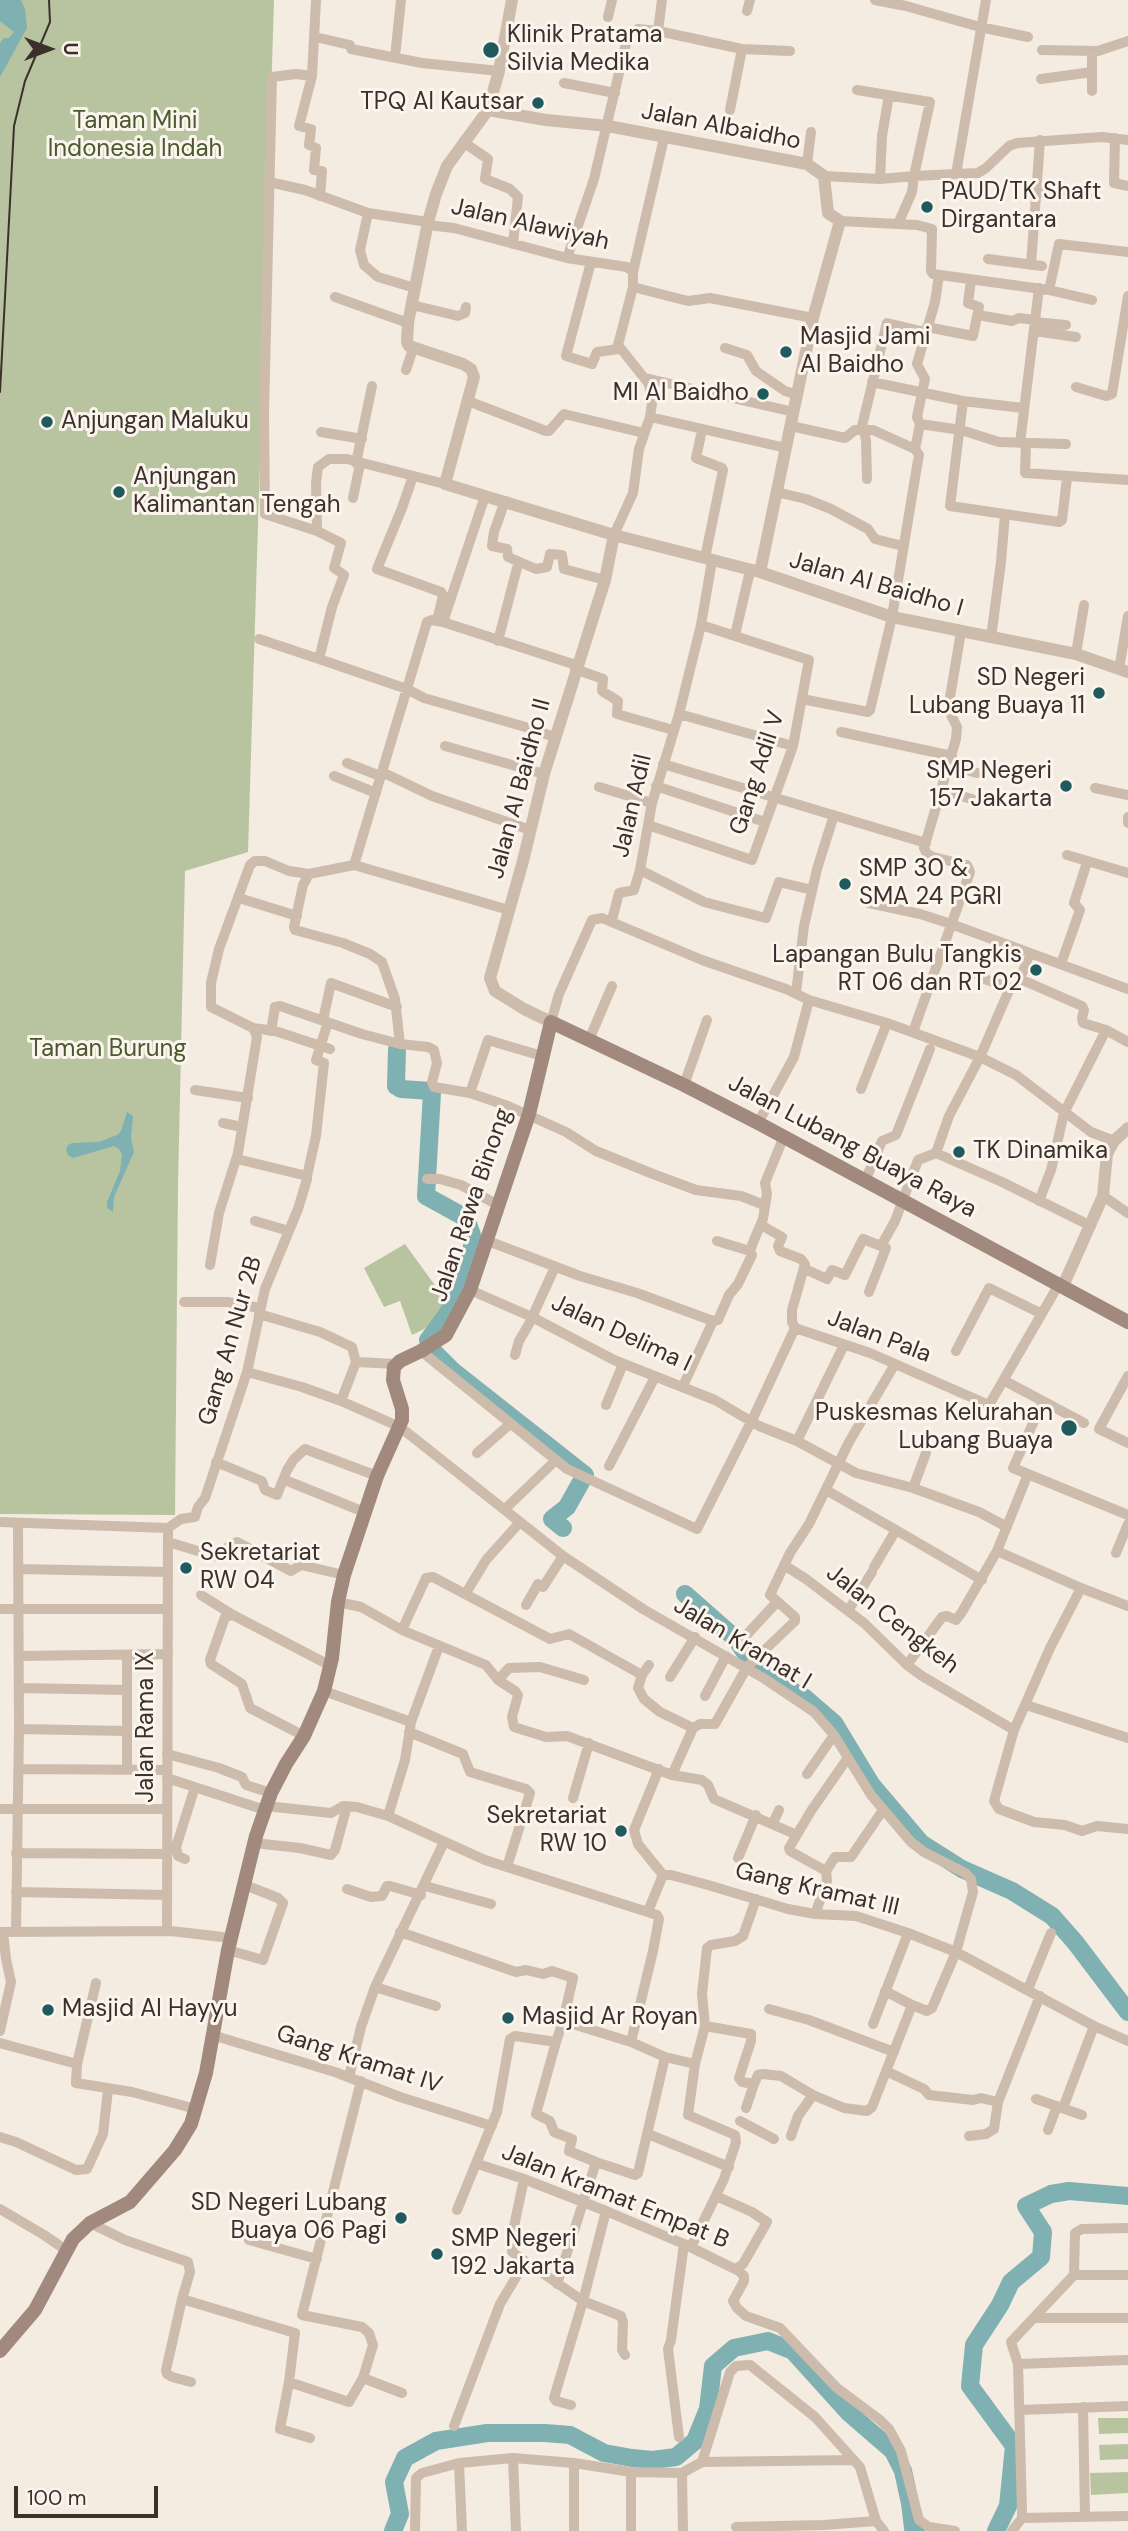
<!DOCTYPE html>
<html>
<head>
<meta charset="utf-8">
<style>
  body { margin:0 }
  #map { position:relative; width:1128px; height:2531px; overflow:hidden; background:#f4ebe1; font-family:"DM Sans",sans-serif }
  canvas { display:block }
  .north { position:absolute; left:14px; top:14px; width:70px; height:70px; -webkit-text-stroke:5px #fbf5ee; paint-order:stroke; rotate:90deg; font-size:19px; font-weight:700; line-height:28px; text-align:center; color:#3b302b }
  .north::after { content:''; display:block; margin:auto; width:24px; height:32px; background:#3b302b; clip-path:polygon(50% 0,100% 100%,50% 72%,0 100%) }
  .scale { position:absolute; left:14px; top:2486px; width:144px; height:32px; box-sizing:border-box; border:4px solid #3b302b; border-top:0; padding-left:9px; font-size:21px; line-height:24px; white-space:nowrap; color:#3b302b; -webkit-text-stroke:5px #fbf5ee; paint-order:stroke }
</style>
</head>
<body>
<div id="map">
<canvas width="1128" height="2531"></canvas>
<div class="north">U</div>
<div class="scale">100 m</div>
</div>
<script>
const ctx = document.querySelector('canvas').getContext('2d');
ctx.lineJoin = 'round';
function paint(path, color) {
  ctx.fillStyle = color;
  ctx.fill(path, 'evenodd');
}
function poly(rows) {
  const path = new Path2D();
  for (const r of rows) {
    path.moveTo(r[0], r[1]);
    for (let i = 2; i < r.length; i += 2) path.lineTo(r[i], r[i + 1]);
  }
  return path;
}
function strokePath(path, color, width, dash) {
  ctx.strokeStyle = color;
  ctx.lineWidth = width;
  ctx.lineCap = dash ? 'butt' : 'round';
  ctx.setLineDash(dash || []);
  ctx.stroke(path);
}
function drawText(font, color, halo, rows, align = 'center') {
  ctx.font = font + ' "DM Sans",sans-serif';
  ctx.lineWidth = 6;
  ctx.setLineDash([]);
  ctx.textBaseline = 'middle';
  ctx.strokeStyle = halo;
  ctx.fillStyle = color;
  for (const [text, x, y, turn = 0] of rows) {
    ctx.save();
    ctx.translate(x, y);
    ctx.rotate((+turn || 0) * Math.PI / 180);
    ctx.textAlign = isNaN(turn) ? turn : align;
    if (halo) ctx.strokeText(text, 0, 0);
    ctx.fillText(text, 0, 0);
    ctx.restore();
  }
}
paint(poly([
  [0,0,274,0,248,852,185,871,178,1185,175,1515,0,1514],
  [405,1244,447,1302,438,1316,424,1329,412,1335,400,1301,384,1307,364,1268],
  [1098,2418,1128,2418,1128,2433,1099,2434],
  [1128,2444,1128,2459,1100,2460,1099,2445],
  [1128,2472,1128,2493,1091,2495,1090,2473]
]), '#b8c4a0');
paint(poly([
  [0,0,21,0,25,9,27,28,0,77,0,43,4,38,9,38,14,32,0,21],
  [127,1112,133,1116,131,1138,134,1152,114,1197,113,1212,107,1208,107,1202,120,1171,122,1155,119,1149,114,1146,73,1158,68,1155,66,1149,68,1145,72,1143,99,1142,117,1135,121,1131]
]), '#7fb0b2');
strokePath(poly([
  [397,1049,396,1086,401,1089,431,1091,432,1093,426,1196,466,1218,473,1238,471,1255,460,1285,448,1313,428,1340,431,1349,453,1371,585,1475,567,1507,552,1519,563,1528],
  [685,1594,736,1639,752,1663,783,1686,805,1698,834,1723,871,1784,921,1843,962,1869,1012,1891,1052,1916,1075,1942,1128,2012],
  [393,2531,400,2514,394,2482,405,2458,436,2441,487,2433,545,2433,570,2435,604,2453,632,2458,652,2460,676,2457,695,2441,708,2409,713,2366,734,2348,768,2341,793,2351,849,2413,893,2451,903,2471,910,2503,913,2528,916,2531],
  [996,2531,1008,2506,1014,2446,970,2386,974,2345,1000,2305,1011,2282,1041,2257,1043,2232,1026,2206,1051,2194,1069,2191,1128,2196]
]), '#7fb0b2', 18);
strokePath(poly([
  [316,0,312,76,299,126,311,129,309,145,316,148,314,170,322,171,320,196],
  [875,0,906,6,980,27,1028,37],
  [747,11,750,0],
  [608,17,612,0],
  [658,31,742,49,790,51],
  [315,37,350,45,351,49,422,63,499,71],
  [1042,50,1098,51,1128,41],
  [395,57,401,0],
  [312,76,296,74,272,77,264,414,265,514,317,531,341,543,334,568,344,575,332,607,319,659,407,689,424,698,529,728,554,737],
  [1041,79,1092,72],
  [564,83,615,93],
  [1092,91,1092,51],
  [730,110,742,49],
  [1115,138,1114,183,1128,186],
  [463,142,488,159,485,179,510,189,518,197,513,244],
  [807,164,811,132],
  [956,174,986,0],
  [824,176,880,179,914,176,930,102,857,90],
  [880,179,882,136,889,95],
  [269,182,305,190,368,213,428,222],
  [1037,192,1087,195],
  [368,213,360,250,364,265,378,277,415,288],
  [840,221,898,224,912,192,914,176,978,173,986,168,1009,146,1017,143,1102,137,1128,140],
  [898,224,917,225,932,229,931,271,933,274,1049,290,1059,244,1128,252],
  [427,225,454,228,567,258,627,267,633,272,633,287,618,345,649,384,652,403,650,417,639,449,633,493,614,535],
  [567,258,594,179,627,39,638,29,658,31,662,0],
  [988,259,1042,266],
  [591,262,566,356,592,364,597,352,619,349],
  [1031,265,1040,140],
  [633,272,664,138],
  [633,287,688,301,710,298,813,318],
  [1049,290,1092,300],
  [335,297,408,323],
  [412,305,458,316,465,313,466,307],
  [978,315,1012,321,1019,318,1036,320],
  [1035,322,1066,325],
  [927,327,973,336,979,307,968,303,971,280],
  [1034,331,1076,337],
  [725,348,747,355,756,371,785,391,798,395],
  [406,370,413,349],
  [645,378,794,412],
  [872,382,963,401,1023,408],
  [1076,387,1106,396,1112,394,1128,296],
  [468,401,546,431,549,431,564,414,644,433],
  [963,401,950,506,1059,522,1062,520,1067,478],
  [650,417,786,448],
  [920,424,961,430,999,442,1066,444],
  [791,426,845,438,855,430,873,430,915,449],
  [702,430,696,458,722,468,723,470,705,558],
  [861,430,887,323,925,332],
  [864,430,866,441,867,479],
  [321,432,362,439],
  [1020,443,1039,288],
  [1026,443,1025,473,1128,480],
  [356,463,372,386],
  [413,476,402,508,377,569,441,592,443,595,437,621],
  [776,492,806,499,831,509,868,529,875,539,903,546],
  [353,498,360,464],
  [505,501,494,532,492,546,507,549,508,557,536,569,547,567,550,554,562,555,564,569,605,580],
  [317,531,316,483,318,467,329,459,347,459,445,484],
  [443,622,485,496],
  [735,635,750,571],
  [991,638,1001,562,1005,514],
  [259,639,319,659],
  [498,641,517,568],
  [1076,654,1084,605],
  [575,669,603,679,602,691,618,701,617,714,673,730],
  [1119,669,1128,616],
  [802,699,868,712,870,710,892,617,916,472,919,455,915,449,920,424,917,417,925,379,917,364,935,302,939,275],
  [679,714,793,746],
  [841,732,952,756],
  [445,746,544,774],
  [347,763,380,776],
  [663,764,926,843],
  [950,765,977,773],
  [382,772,432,796,530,830],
  [334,776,376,793],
  [656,786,765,822],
  [599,787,652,803],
  [1095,788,1128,795],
  [942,790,978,801],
  [1128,817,1128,823],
  [648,825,752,860,793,746,809,660,701,625],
  [1067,855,1128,873],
  [354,865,427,622,432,620,443,622,576,665],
  [640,870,704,902,766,918,779,882,812,890],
  [309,874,303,885,294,927,295,930,343,943,370,954,382,962,395,999,400,1044,428,1047,434,1050,437,1063,432,1082,434,1087,470,1093,508,1106,566,1132,596,1151,653,1174,696,1190,741,1196,764,1205],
  [239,898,297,916],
  [869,903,920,914,951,924,1128,989],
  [612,920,619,893,634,890,640,870,652,803,679,714,701,625,712,561],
  [1030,953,1020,979,1082,1006,1084,1010,1082,1018,1083,1023,1106,1030,1128,1042],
  [1061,964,1080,910,1074,903,1087,862],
  [796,993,804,926,817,869,834,815],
  [323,1020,331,983,397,1007],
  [551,1022,559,994,592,920,602,918,702,960,786,989,809,1000,887,1023,980,1057,1016,1075,1091,1132,1114,1141],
  [253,1028,275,1031,330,1049],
  [271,1031,275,1007,280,1006,362,1034,400,1044],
  [913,1032,970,872,967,865,933,857,927,854,924,848,956,739,957,727,951,715,949,703,961,632],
  [589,1040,612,986],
  [684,1085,707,1020],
  [861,1089,887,1023],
  [195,1090,248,1098],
  [470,1093,488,1040,542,1056],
  [223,1123,242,1127],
  [758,1123,794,1057,809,1000],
  [936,1153,1002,1182,1091,1226],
  [307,1176,316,1136,324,1063,316,1060,328,1022],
  [427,1179,440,1179,461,1185,498,1205],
  [865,1181,882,1141,896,1135,930,1049],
  [1103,1196,1128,1213],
  [1039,1201,1051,1170,1064,1113,1106,1030],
  [255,1221,289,1231],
  [761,1225,782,1237,778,1246,780,1251,801,1259,805,1264,792,1310,792,1322,795,1328],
  [488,1241,580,1276,637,1293,713,1321],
  [717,1241,750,1251],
  [210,1265,219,1213,238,1153,257,1037,253,1028,211,1007,211,983,219,949,250,865,255,861,265,861,289,871,309,874,354,865,509,910],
  [805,1269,827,1279,832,1270,845,1275,863,1239,881,1246,895,1221,918,1160,936,1153,949,1116,980,1057,1010,988,979,977],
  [470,1290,532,1317,614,1360,715,1400,759,1426,797,1441,856,1473,913,1488,979,1512,1007,1527],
  [869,1292,886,1248,881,1246],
  [184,1302,227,1302,260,1308],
  [259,1314,320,1332,352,1347,356,1362,341,1401],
  [421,1351,567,1469,697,1529,754,1416,795,1328,870,1353,989,1405,1059,1284],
  [956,1351,989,1288,1040,1313],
  [515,1355,519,1341,529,1324,555,1267],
  [356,1362,396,1364],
  [247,1372,302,1387,341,1401,400,1427,563,1556,643,1609,765,1679,814,1712,834,1735,871,1795,911,1842,924,1852,965,1873,971,1879,973,1892,956,1952,932,2008,927,2011,912,2005,872,2107,867,2111,844,2108,813,2095,781,2076,763,2074,758,2075,754,2084,742,2082,739,2078,751,2041,751,2034,705,2026],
  [1128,1376,1099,1429,1128,1443],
  [1005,1381,1084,1423],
  [683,1386,713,1321,718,1320,729,1295,738,1284,752,1255,750,1251,754,1240,763,1219,767,1194,765,1183,784,1136],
  [1043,1401,1013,1468,1128,1515],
  [606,1405,623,1364],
  [797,1441,844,1345],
  [477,1453,510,1424],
  [216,1462,262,1481,265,1490,277,1495,287,1470,294,1459,305,1449,377,1476],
  [609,1466,655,1377],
  [285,1480,364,1512],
  [913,1488,926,1453],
  [826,1490,896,1530,874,1567],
  [505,1509,555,1461],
  [0,1522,168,1528,167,1931],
  [168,1528,181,1519,195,1517,198,1507,205,1498,247,1372,265,1289,298,1209,307,1179,307,1176,237,1159],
  [896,1530,982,1580],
  [168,1542,218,1557,230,1545,237,1542,291,1571,301,1565,344,1575],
  [997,1551,1081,1588],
  [1116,1553,1128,1524],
  [784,1565,806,1579,864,1623,907,1665,922,1676,1014,1730],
  [19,1569,168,1572],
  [466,1593,486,1560,520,1522],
  [201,1595,233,1615],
  [338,1602,361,1607,402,1630,486,1665,498,1680,515,1691,518,1695,512,1717,514,1727,546,1737,567,1736,672,1775,702,1780,708,1785,714,1799,797,1835],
  [526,1605,538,1584,543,1587,563,1556],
  [1128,1606,1081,1588,1050,1648,1014,1730,994,1801,999,1809,1034,1822,1065,1825,1082,1831,1097,1826,1128,1829],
  [0,1609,168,1609],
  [848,1611,872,1572],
  [402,1630,426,1578,433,1577,550,1639,569,1634,642,1675,649,1665],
  [127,1655,127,1770],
  [19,1656,168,1654],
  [756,1660,740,1642,776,1603],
  [907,1665,942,1617,947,1616,956,1620,962,1612,997,1551,1028,1474],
  [642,1675,638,1688,644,1699,660,1712,693,1728,672,1775],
  [670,1677,695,1637],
  [498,1680,509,1668,540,1667,584,1680],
  [19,1688,127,1690],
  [324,1691,411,1722],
  [705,1696,726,1656],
  [1026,1705,1128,1738],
  [693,1728,700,1724,715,1724,747,1667,795,1621,795,1617,770,1595,790,1553,809,1524,849,1442,895,1364],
  [19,1729,127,1731],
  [409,1732,463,1754,470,1772,526,1789,530,1793,507,1867],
  [304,1736,250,1708,242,1684,211,1664,210,1660,225,1617,233,1615,331,1666],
  [167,1754,219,1768,242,1777,246,1785,271,1793],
  [18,1769,167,1770],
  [659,1769,634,1830,638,1844,663,1875],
  [807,1774,834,1735],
  [167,1778,265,1810],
  [573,1798,589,1743],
  [266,1806,331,1813,343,1806,357,1807,388,1816,485,1860,657,1915,659,1919,653,1951,631,2042],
  [0,1809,167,1809],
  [388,1816,405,1760,411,1722,439,1646],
  [773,1823,779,1810],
  [254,1843,300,1848,331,1855,335,1850,347,1806],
  [16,1853,167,1854],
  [738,1858,756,1815],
  [185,1859,178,1856,176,1847,195,1787],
  [826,1871,790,1851,789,1848,811,1811,847,1759],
  [826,1871,835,1857,851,1857,883,1810],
  [663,1875,671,1875,708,1885,788,1909,815,1914,856,1916,908,1933,956,1952,1094,2026,1128,2041],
  [425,1886,491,1904],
  [347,1889,371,1897,382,1896,387,1886,390,1886,421,1895],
  [16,1892,167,1895],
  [648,1911,663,1875],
  [815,1914,827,1881,826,1871],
  [0,1932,171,1931,231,1938],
  [16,1932,19,1729,18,1524],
  [400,1932,516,1972,526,1970,543,1974,552,1971,573,1978,563,2021],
  [228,1950,263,1960,283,1903,278,1898,245,1885],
  [375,1987,436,2006],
  [1028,1989,1051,1933],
  [885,1991,912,2005],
  [769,2009,809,2020,894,2052],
  [873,2024,908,1933],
  [0,2031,11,1982,6,1959,3,1932],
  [212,2035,335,2072,400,2097,492,2126],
  [556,2042,536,2114,550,2121,554,2132,572,2139,569,2151,596,2162,557,2284],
  [0,2043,77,2064,76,2083,132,2092,196,2109],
  [77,2064,96,1983],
  [886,2071,924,2089,929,2095,973,2100,981,2098,998,2102],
  [349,2077,361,2027,375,1987,444,1842],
  [361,2081,302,2315,362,2327,369,2333,373,2345,363,2378,402,2393],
  [1036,2099,1082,2115],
  [746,2108,754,2084],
  [1063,2108,1094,2026],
  [740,2121,774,2139],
  [1048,2130,1057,2106],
  [648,2134,729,2167],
  [791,2136,798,2116,813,2095],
  [969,2136,986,2134,994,2129,998,2102,1040,1996],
  [0,2137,16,2142,76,2170,87,2169,103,2134,108,2090],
  [596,2162,635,2175,638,2173,665,2057],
  [478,2164,524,2179,606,2211,684,2244,739,2271,744,2276,744,2281,733,2301,737,2308,746,2316,780,2328,837,2388,880,2420,889,2429,901,2451,919,2520,929,2527,955,2531],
  [524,2179,513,2231,512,2252,583,2301,621,2316,623,2322,622,2350,625,2355],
  [716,2196,752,2212,767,2222,743,2264,736,2269],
  [0,2209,44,2235,66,2250],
  [457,2210,497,2112,510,2039,515,2036,556,2042,563,2021,631,2042,665,2057,695,2064,705,2026,702,1994,707,1948,711,1945,735,1941,743,1936,756,1899],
  [90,2223,125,2240,188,2262,190,2272,182,2299,295,2333,289,2382,349,2402,363,2378],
  [249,2240,317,2259],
  [691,2247,724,2179,736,2142,735,2135,688,2115,695,2064],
  [1074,2275,1128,2275],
  [182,2299,166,2370,167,2374,172,2377,191,2382],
  [1036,2318,1128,2318],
  [1018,2364,1128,2360],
  [289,2382,280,2429,310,2438],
  [571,2405,556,2401,554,2398,583,2301,606,2211],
  [1083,2407,1085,2517],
  [1020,2410,1128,2406],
  [454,2426,500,2304,525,2262],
  [679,2437,668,2349,671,2340,684,2244],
  [513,2458,516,2531],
  [702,2462,730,2372,736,2366,750,2365,815,2417,860,2467,876,2521,884,2531],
  [459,2463,462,2531],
  [574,2463,574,2531],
  [631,2472,631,2531],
  [682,2473,683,2531],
  [1022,2518,1128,2516],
  [736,2527,824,2525,876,2521],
  [415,2531,416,2478,422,2473,459,2463,513,2458,574,2463,631,2472,682,2473,702,2462,852,2460],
  [1012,2531,1022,2518,1022,2511,1018,2364,1011,2342,1074,2275,1075,2233,1082,2229,1128,2228]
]), '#cdbbac', 10);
strokePath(poly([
  [512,0,499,71,488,110,447,166,436,194,428,222,408,323,407,342,409,346,463,364,471,369,474,377,445,484,614,535,760,572,892,617,1076,654,1128,672],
  [488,110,546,120,608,126,807,164,824,176,828,213,840,221,813,318,760,572],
  [551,1022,524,1009,495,991,490,978,523,861,544,774,605,580,614,535],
  [1063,1286,1103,1196,1107,1154,1114,1141,1128,1128]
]), '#cdbbac', 12);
strokePath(poly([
  [0,2351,35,2310,73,2239,90,2223,130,2202,175,2150,191,2124,206,2073,228,1950,256,1836,271,1793,286,1764,304,1736,324,1691,332,1658,338,1602,344,1575,377,1476,402,1420,402,1409,393,1380,394,1367,400,1361,421,1351,446,1335,470,1290,529,1114,551,1022,684,1085,760,1124,1128,1322]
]), '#a18a7d', 14);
strokePath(poly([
  [0,392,14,126,25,81,50,22,49,0]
]), '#3b302b', 2);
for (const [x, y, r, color] of [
  [491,50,9,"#1f5a5e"],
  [538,103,7,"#1f5a5e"],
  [927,207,7,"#1f5a5e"],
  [786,352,7,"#1f5a5e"],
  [763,394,7,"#1f5a5e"],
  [47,422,7,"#1f5a5e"],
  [119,492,7,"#1f5a5e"],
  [1099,693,7,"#1f5a5e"],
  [1066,786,7,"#1f5a5e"],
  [845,884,7,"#1f5a5e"],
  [1036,970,7,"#1f5a5e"],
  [959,1152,7,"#1f5a5e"],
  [1069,1428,9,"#1f5a5e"],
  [186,1568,7,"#1f5a5e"],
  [621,1831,7,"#1f5a5e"],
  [48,2010,7,"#1f5a5e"],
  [508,2018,7,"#1f5a5e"],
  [401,2218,7,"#1f5a5e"],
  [437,2254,7,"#1f5a5e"]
]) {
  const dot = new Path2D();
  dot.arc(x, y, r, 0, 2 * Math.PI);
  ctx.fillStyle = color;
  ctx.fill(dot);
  strokePath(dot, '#fbf5ee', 2.5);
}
drawText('24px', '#3b302b', '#fbf5ee', [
  ["Klinik Pratama",507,36],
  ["Silvia Medika",507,64],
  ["TPQ Al Kautsar",524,103,"right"],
  ["PAUD/TK Shaft",941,193],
  ["Dirgantara",941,221],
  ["Masjid Jami",800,338],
  ["Al Baidho",800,366],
  ["MI Al Baidho",749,394,"right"],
  ["Anjungan Maluku",61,422],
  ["Anjungan",133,478],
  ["Kalimantan Tengah",133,506],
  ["SD Negeri",1085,679,"right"],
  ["Lubang Buaya 11",1085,707,"right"],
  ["SMP Negeri",1052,772,"right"],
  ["157 Jakarta",1052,800,"right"],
  ["SMP 30 &",859,870],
  ["SMA 24 PGRI",859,898],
  ["Lapangan Bulu Tangkis",1022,956,"right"],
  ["RT 06 dan RT 02",1022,984,"right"],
  ["TK Dinamika",973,1152],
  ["Puskesmas Kelurahan",1053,1414,"right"],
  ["Lubang Buaya",1053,1442,"right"],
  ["Sekretariat",200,1554],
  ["RW 04",200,1582],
  ["Sekretariat",607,1817,"right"],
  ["RW 10",607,1845,"right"],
  ["Masjid Al Hayyu",62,2010],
  ["Masjid Ar Royan",522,2018],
  ["SD Negeri Lubang",387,2204,"right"],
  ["Buaya 06 Pagi",387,2232,"right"],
  ["SMP Negeri",451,2240],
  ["192 Jakarta",451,2268]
], 'left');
drawText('24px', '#4a5a2e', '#fbf5ee', [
  ["Taman Mini",135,122],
  ["Indonesia Indah",135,150],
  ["Taman Burung",108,1050]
]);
drawText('24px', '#3b302b', '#fbf5ee', [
  ["Jalan Albaidho",721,127,11],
  ["Jalan Alawiyah",530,225,13],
  ["Jalan Al Baidho I",876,585,16],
  ["Gang Adil V",758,773,-72],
  ["Jalan Al Baidho II",520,789,-75],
  ["Jalan Adil",633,806,-77],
  ["Jalan Lubang Buaya Raya",852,1147,28],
  ["Jalan Rawa Binong",472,1205,-71],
  ["Jalan Delima I",621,1334,25],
  ["Jalan Pala",879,1337,21],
  ["Gang An Nur 2B",231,1341,-74],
  ["Jalan Cengkeh",892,1620,38],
  ["Jalan Kramat I",742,1644,31],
  ["Jalan Rama IX",147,1727,-90],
  ["Gang Kramat III",817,1890,13],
  ["Gang Kramat IV",359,2060,18],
  ["Jalan Kramat Empat B",615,2197,22]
]);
</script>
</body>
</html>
